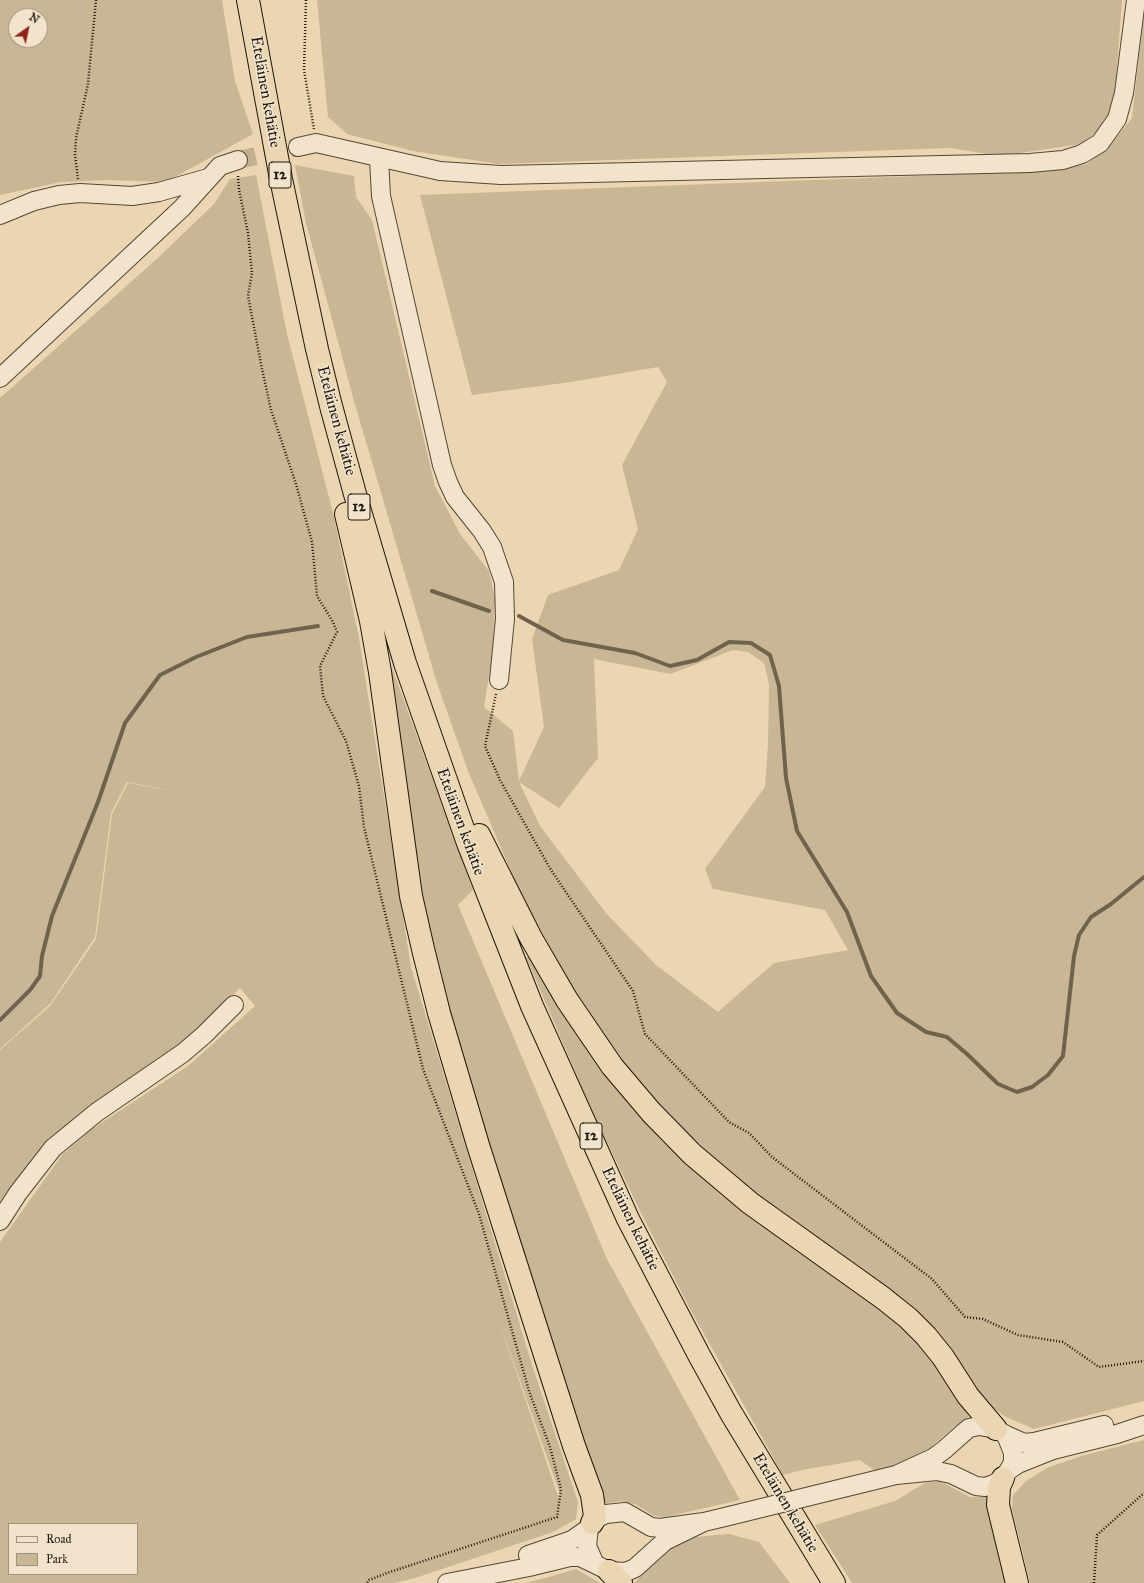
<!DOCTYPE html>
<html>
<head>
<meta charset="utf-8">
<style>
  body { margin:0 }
  #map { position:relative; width:1144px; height:1583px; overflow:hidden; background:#ebd6b1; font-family:"IM FELL Great Primer",serif }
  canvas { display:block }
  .legend { position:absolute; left:8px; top:1523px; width:130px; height:52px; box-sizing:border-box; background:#f2e4cc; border:1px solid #9e9280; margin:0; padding:5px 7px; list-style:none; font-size:12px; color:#20170d }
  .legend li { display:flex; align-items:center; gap:8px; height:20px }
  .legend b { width:20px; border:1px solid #9e9280 }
  .north { position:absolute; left:8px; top:8px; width:40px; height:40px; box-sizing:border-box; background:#f2e4cc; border:1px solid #9e9280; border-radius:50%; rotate:33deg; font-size:11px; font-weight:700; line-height:16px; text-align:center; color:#20170d }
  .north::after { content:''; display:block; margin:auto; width:14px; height:18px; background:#8f2418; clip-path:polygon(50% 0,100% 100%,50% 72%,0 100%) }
</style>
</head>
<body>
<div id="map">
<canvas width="1144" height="1583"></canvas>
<ul class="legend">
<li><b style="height:5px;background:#f2e4cc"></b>Road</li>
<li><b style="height:11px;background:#c8b695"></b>Park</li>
</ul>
<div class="north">N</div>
</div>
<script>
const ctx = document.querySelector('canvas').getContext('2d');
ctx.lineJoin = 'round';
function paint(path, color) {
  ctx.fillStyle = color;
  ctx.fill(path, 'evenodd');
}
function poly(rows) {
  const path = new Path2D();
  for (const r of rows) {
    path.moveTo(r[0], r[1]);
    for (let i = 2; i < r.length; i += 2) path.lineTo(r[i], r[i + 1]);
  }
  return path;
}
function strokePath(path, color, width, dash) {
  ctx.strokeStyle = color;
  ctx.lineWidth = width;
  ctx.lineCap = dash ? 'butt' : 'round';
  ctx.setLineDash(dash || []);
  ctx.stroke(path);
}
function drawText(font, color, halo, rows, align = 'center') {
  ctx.font = font + ' "IM FELL Great Primer",serif';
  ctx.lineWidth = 3;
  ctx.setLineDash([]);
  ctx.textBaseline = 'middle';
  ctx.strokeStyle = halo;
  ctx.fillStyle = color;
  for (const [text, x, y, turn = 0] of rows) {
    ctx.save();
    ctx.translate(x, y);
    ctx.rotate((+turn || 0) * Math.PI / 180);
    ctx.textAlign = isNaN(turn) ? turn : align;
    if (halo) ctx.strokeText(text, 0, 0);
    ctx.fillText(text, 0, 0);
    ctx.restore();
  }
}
paint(poly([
  [0,0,222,0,235,81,253,134,166,182,106,180,61,182,0,195],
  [16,16,40,16,40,40,16,40],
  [317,0,1122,0,1114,106,1105,125,1081,144,1000,156,950,148,499,164,413,151,347,134,328,117],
  [1144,15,1144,1401,1034,1429,1004,1416,977,1395,947,1347,903,1299,760,1198,663,1112,635,1078,581,1004,519,890,468,771,437,683,354,401,306,223,295,165,354,176,356,197,372,220,435,486,460,534,489,571,495,598,493,650,484,707,513,731,519,781,544,727,532,639,548,595,619,570,638,529,622,465,667,382,658,367,571,382,472,395,420,195,1050,171,1087,164,1109,147,1132,118],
  [733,650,748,652,764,663,769,684,768,744,765,787,705,869,713,889,825,910,848,950,774,963,718,1012,656,965,606,913,540,826,519,782,559,808,598,758,594,659,670,674],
  [256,175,287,334,333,513,359,638,411,967,533,1368,578,1502,576,1519,553,1532,415,1578,394,1583,0,1583,0,1242,62,1155,89,1131,188,1066,255,1006,240,988,188,1040,71,1122,0,1216,0,1050,50,1006,96,939,112,814,128,783,180,792,127,782,111,813,95,937,50,1004,0,1049,0,398,159,257,214,204,230,179],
  [497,1315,560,1494,559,1499],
  [9,1524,137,1524,137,1574,9,1574],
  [386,664,391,665,473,890,458,905,607,1259,740,1500,666,1517,654,1516,635,1504,621,1501,603,1504,581,1445,436,975,419,883],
  [526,957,532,957,566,1018,621,1088,884,1309,917,1340,939,1368,970,1419,955,1426,925,1452,902,1465,877,1472,860,1460,802,1470,783,1475,690,1309,641,1213,592,1111],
  [1144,1440,1144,1583,1030,1583,1012,1509,1013,1495,1026,1481,1047,1468,1081,1456],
  [940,1481,970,1497,987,1497,1006,1583,852,1583,815,1525,895,1501,925,1483],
  [729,1534,759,1542,790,1583,634,1583,668,1550,694,1537],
  [576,1569,600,1583,525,1583,549,1577]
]), '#c8b695');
strokePath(poly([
  [432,591,489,611],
  [519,616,563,640,635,653,670,666,697,660,729,642,751,643,770,655,779,686,786,778,797,831,847,912,871,976,897,1013,926,1032,947,1037,967,1054,998,1084,1017,1092,1032,1087,1048,1075,1063,1056,1074,956,1079,935,1091,917,1111,904,1144,877],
  [0,1020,30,990,40,976,42,956,52,916,98,802,125,723,160,675,196,657,247,637,318,626]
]), '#70634e', 4);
strokePath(poly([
  [238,160,298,147]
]), '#c2b090', 18, [18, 9]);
const minor = poly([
  [298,147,316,143,440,171,501,175,1030,163,1063,160,1082,154,1100,143,1117,119,1124,93,1136,0],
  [379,159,381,196,442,465,448,482,455,497,482,531,492,547,504,582,505,619,499,680],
  [0,215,34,201,59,195,80,193,132,196,159,192,208,178],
  [0,378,182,208,220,166,238,160],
  [0,1221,18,1193,53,1148,97,1112,183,1053,204,1035,234,1005],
  [979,1426,996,1429,1006,1435,1013,1453,1013,1462,1009,1470,1003,1478,994,1484,985,1487,976,1486,951,1474,937,1471,896,1475,933,1458,944,1450,962,1434,969,1428,979,1426],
  [1006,1435,1024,1443,1034,1442,1104,1425],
  [1009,1470,1018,1464,1053,1450,1117,1434,1144,1425],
  [528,1555,572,1540,589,1528],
  [594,1562,587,1546,589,1528,599,1517,606,1514,625,1512,651,1527,660,1528,704,1522,729,1516],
  [447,1583,529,1567,570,1557,580,1557,609,1571,626,1572,635,1568,665,1541,704,1522]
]);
const highway = poly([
  [248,0,281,179,317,349,331,406,355,494,405,663,468,843,532,1006,628,1219,699,1355,731,1413,834,1583],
  [346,514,371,621,380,672,411,896,423,949,439,1013,478,1145,574,1446,592,1495,595,1516,592,1523],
  [479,835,531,938,567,1000,612,1066,651,1112,692,1154,750,1203,883,1298,908,1318,926,1336,943,1357,968,1396,996,1429],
  [1003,1478,999,1487,998,1505,1017,1583],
  [609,1571,621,1583]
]);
strokePath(minor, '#534736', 20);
strokePath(highway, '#20170d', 24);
strokePath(poly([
  [306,0,304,70,314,129],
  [238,176,239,190,248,233,252,273,248,296,261,364,271,410,296,484,312,542,317,596,333,622,337,632,320,666,323,696,346,741,359,786,364,827,423,1069,479,1214,529,1391,550,1447,561,1489,557,1517,387,1573,369,1580,367,1583],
  [78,179,75,155,76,138,88,84,96,0],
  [496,694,485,746,500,780,551,870,633,991,645,1034,729,1122,749,1133,772,1157,932,1279,965,1317,983,1319,1018,1335,1063,1342,1099,1367,1144,1361],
  [1094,1583,1097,1535,1144,1493]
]), '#20170d', 2.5, [1, 2]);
strokePath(minor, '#f2e4cc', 18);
strokePath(highway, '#ebd6b1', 22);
const minorBridge = poly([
  [729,1516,896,1475]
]);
strokePath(minorBridge, '#534736', 20, []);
strokePath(minorBridge, '#f2e4cc', 18);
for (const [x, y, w] of [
  [280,175,22],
  [359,507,22],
  [591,1136,22]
]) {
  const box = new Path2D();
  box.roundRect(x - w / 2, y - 13, w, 26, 3);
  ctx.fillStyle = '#f2e4cc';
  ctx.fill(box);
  strokePath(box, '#20170d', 1);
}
drawText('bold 15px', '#20170d', null, [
  ["12",280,175],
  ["12",359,507],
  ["12",591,1136]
]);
drawText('16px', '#20170d', '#f2e4cc', [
  ["Eteläinen kehätie",265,92,80],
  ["Eteläinen kehätie",336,421,75],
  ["Eteläinen kehätie",460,822,70],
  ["Eteläinen kehätie",630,1219,64],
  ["Eteläinen kehätie",785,1503,59]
]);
</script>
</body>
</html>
